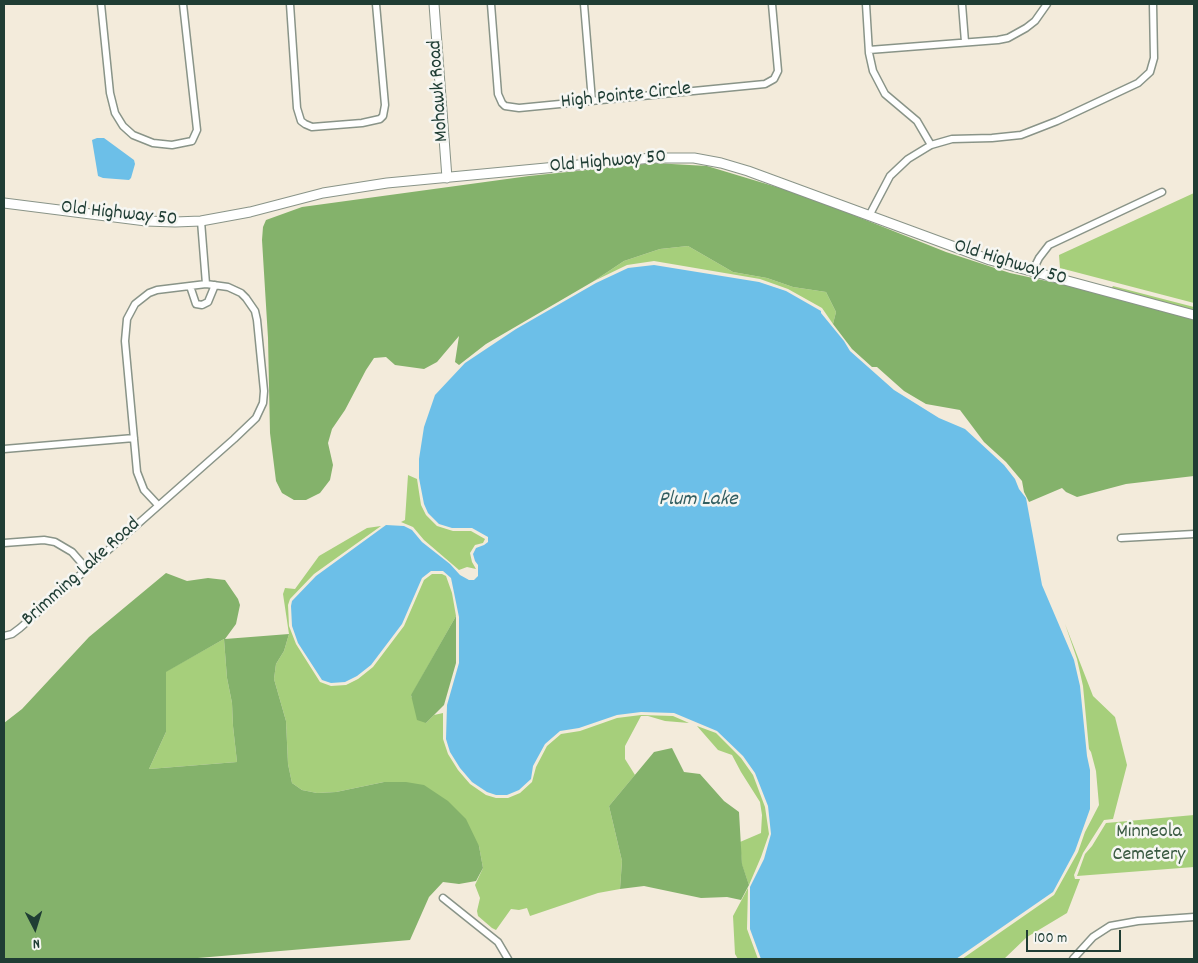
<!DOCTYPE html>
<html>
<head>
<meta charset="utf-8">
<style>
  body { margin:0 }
  #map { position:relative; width:1198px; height:963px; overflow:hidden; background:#f3ebdb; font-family:Dekko,sans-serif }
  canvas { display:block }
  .frame { position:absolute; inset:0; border:5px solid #1f3d34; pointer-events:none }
  .north { position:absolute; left:10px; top:903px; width:50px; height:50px; -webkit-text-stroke:4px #f6f6f2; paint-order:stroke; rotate:175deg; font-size:14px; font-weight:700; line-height:20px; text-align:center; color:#1f3d34 }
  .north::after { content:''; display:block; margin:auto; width:18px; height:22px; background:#1f3d34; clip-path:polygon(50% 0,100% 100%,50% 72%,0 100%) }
  .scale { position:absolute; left:1026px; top:930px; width:95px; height:22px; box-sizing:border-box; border:2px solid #1f3d34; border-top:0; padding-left:6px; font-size:15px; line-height:18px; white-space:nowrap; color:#1f3d34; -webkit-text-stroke:4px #f6f6f2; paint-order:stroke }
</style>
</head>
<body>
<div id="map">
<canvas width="1198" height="963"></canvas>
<div class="frame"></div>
<div class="north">N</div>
<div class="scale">100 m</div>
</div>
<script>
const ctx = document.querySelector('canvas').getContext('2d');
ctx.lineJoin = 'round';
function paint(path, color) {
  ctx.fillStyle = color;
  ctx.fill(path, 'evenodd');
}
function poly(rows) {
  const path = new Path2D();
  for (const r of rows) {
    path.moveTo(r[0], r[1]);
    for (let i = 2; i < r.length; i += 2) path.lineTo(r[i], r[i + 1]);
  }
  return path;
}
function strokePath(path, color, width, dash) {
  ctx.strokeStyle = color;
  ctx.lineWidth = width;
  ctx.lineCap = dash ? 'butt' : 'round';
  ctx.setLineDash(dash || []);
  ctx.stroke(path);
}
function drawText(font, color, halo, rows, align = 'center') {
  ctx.font = font + ' Dekko,sans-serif';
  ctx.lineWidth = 5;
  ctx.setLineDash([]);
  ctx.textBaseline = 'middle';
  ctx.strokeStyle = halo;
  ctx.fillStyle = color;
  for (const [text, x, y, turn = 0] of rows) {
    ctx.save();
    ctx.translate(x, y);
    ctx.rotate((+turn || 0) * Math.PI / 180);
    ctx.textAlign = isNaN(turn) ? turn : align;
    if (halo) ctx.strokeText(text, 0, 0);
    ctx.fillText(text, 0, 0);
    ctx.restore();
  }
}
paint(poly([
  [1194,193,1194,303,1060,268,1059,255],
  [688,246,733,272,767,278,793,287,826,292,836,312,833,324,822,308,788,289,760,279,654,261,627,265,594,281,624,261,660,249],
  [1113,286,1194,307,1194,312,1111,289],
  [408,475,417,479,421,505,426,515,437,526,453,531,471,531,485,539,483,543,475,545,470,553,472,562,476,569,467,567,459,570,424,540,413,527,401,522,405,520],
  [381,526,314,574,290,599,288,605,289,626,296,644,320,682,331,686,346,685,358,679,373,667,404,626,424,580,432,574,442,574,446,576,452,593,456,616,411,696,426,723,434,715,443,713,443,739,448,754,458,770,470,784,486,795,496,798,508,798,520,793,532,782,536,767,547,746,561,734,580,731,617,718,641,715,673,716,689,723,665,721,648,716,641,716,625,746,625,759,635,775,609,806,622,861,620,889,598,893,530,916,527,908,519,910,511,909,496,930,492,928,478,916,477,911,480,898,475,885,483,868,479,846,384,782,336,792,317,793,302,790,292,783,288,764,286,721,274,679,276,664,284,651,289,634,283,594,285,588,295,589,319,556,367,528],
  [1065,624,1093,696,1115,717,1127,765,1113,819,1104,820,1083,853,1074,875,1075,879,1080,879,1067,913,1027,937,1004,959,962,959,1054,895,1078,852,1085,832,1099,805,1096,771,1091,752,1089,749,1083,686,1077,659],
  [224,639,227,678,232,703,233,726,237,762,149,769,166,732,165,672],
  [697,726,716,733,741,758,753,775,765,807,769,834,761,857,749,885,742,865,740,842,761,833,762,815,760,802,741,772,732,755,718,750],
  [1194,815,1194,867,1077,876,1085,854,1092,846,1106,823],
  [748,888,747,929,758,959,738,959,735,954,733,916]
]), '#a6cf7b');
paint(poly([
  [654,163,707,166,803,195,946,252,1010,273,1074,287,1194,319,1194,476,1126,484,1077,497,1066,492,1062,488,1029,502,1024,492,1022,481,1006,462,984,442,960,410,926,404,904,391,877,367,872,367,852,349,833,324,836,312,826,292,793,287,767,278,733,272,688,246,660,249,624,261,594,281,486,344,459,365,455,362,459,336,437,362,424,369,395,365,386,357,374,358,366,370,345,410,332,429,328,443,333,465,330,480,320,493,306,500,294,500,282,493,276,481,270,433,268,338,262,240,263,227,266,220,302,207,529,176],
  [166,573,187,581,208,578,225,580,238,599,240,605,236,624,225,639,289,634,284,651,276,664,274,679,286,721,288,764,292,783,302,790,317,793,336,792,384,782,406,782,424,785,448,801,466,819,479,846,483,868,476,881,459,884,443,882,429,897,410,940,186,959,4,959,4,723,22,709,89,637],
  [224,639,227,678,232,703,233,726,237,762,149,769,166,732,166,672],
  [456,616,456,663,444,705,426,723,417,720,411,695],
  [672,748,684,772,700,774,724,801,739,812,742,864,749,885,741,900,727,897,701,898,644,886,620,889,622,861,609,806,654,752]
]), '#84b26b');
paint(poly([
  [97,138,104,138,134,160,135,164,131,178,129,180,103,178,98,176,92,140],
  [654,265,759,282,786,291,821,311,821,313,844,341,850,351,894,390,939,418,965,429,1004,465,1015,479,1019,489,1026,498,1042,585,1074,660,1080,686,1087,756,1090,770,1090,809,1075,851,1053,892,956,959,761,959,750,929,750,887,764,859,771,834,768,806,755,773,743,756,717,731,674,713,641,712,617,715,579,728,560,731,545,744,533,766,531,779,519,790,507,795,496,795,487,792,472,782,460,768,450,752,446,739,447,705,459,663,459,617,451,578,443,571,431,571,422,578,402,624,371,665,357,676,345,682,331,683,322,680,298,643,292,626,291,606,292,601,316,576,386,525,404,526,412,530,422,542,450,564,460,575,469,580,474,580,478,576,478,565,475,561,473,554,476,548,484,545,488,542,488,537,472,528,452,528,439,524,428,513,424,504,419,478,419,459,424,427,435,395,465,363,516,329,596,283,628,268]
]), '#6cbfe8');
const street = poly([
  [101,4,110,93,115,113,123,126,133,135,153,143,172,145,192,141,197,130,183,4],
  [290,4,297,108,301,121,305,124,312,127,362,123,380,119,383,116,385,105,376,4],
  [491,4,498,94,502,103,505,106,519,108,765,84,774,79,778,71,772,4],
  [584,4,592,101],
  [866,4,869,53,873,71,885,94,917,121,931,145],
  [962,4,965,42],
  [869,50,998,40,1008,38,1026,28,1035,21,1047,4],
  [869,216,890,176,908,159,931,145,952,139,992,138,1021,135,1057,121,1138,83,1150,72,1154,58,1153,4],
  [201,221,206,284],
  [1032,272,1039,258,1049,245,1162,192],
  [190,286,196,304,202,305,208,302,215,285],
  [4,449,134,438],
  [1121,538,1194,534],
  [4,543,44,540,55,542,72,552,86,568],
  [4,636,12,634,20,628,234,439,256,418,263,403,264,391,257,320,255,311,246,298,241,293,228,287,206,284,157,290,149,293,135,304,127,319,125,341,137,472,144,490,158,505],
  [443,898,498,942,508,959],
  [1073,959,1093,937,1110,926,1138,921,1194,917]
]);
const secondary = poly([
  [434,4,447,178],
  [4,203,146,221,175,222,201,221,250,212,323,193,387,183,652,158,694,158,721,163,748,171,990,260,1194,315]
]);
strokePath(street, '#899488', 9);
strokePath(secondary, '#899488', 11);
strokePath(street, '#fff', 6);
strokePath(secondary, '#fff', 9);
drawText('20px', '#1f3d34', '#f6f6f2', [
  ["Mohawk Road",440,91,-94],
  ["High Pointe Circle",626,97,-6],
  ["Old Highway 50",608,163,-5],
  ["Old Highway 50",119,215,6],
  ["Old Highway 50",1010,264,17],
  ["Brimming Lake Road",82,573,-42]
]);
drawText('20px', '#3a5a42', '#f6f6f2', [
  ["Minneola",1149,833],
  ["Cemetery",1149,856]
]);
drawText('italic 21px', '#325e61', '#f6f6f2', [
  ["Plum Lake",698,501]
]);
</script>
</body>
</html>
